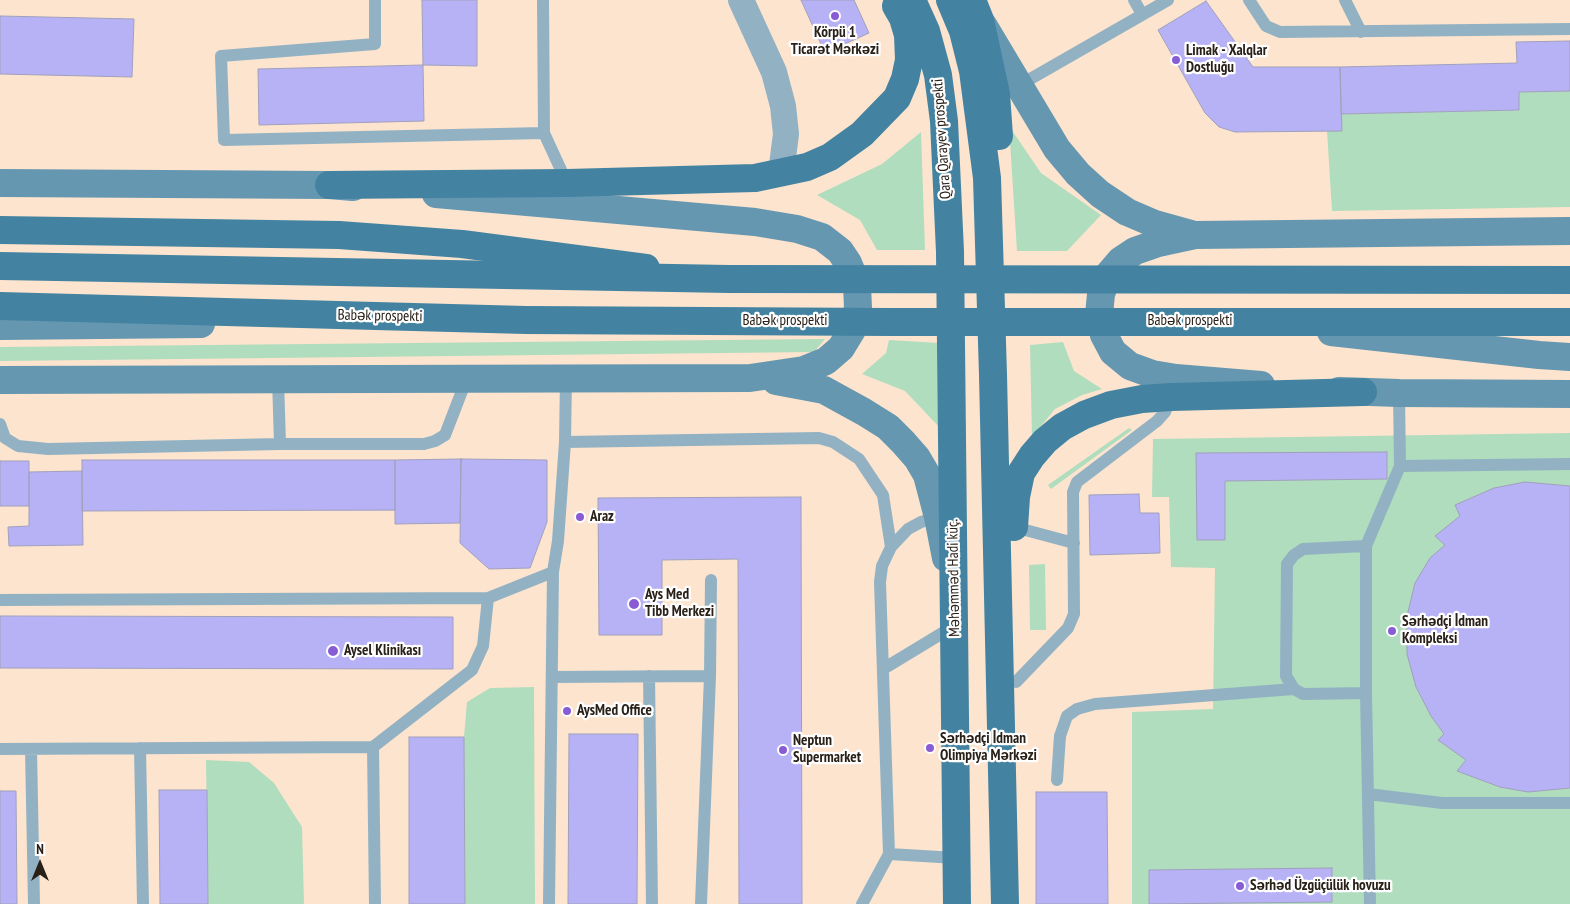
<!DOCTYPE html>
<html>
<head>
<meta charset="utf-8">
<style>
  body { margin:0 }
  #map { position:relative; width:1570px; height:904px; overflow:hidden; background:#fde4ce; font-family:"PT Sans Narrow",sans-serif }
  canvas { display:block }
  .north { position:absolute; left:15px; top:839px; width:50px; height:50px; -webkit-text-stroke:4px #fff; paint-order:stroke; rotate:0deg; font-size:14px; font-weight:700; line-height:20px; text-align:center; color:#292018 }
  .north::after { content:''; display:block; margin:auto; width:18px; height:22px; background:#292018; clip-path:polygon(50% 0,100% 100%,50% 72%,0 100%) }
</style>
</head>
<body>
<div id="map">
<canvas width="1570" height="904"></canvas>
<div class="north">N</div>
</div>
<script>
const ctx = document.querySelector('canvas').getContext('2d');
ctx.lineJoin = 'round';
function paint(path, color) {
  ctx.fillStyle = color;
  ctx.fill(path, 'evenodd');
}
function poly(rows) {
  const path = new Path2D();
  for (const r of rows) {
    path.moveTo(r[0], r[1]);
    for (let i = 2; i < r.length; i += 2) path.lineTo(r[i], r[i + 1]);
  }
  return path;
}
function strokePath(path, color, width, dash) {
  ctx.strokeStyle = color;
  ctx.lineWidth = width;
  ctx.lineCap = dash ? 'butt' : 'round';
  ctx.setLineDash(dash || []);
  ctx.stroke(path);
}
function drawText(font, color, halo, rows, align = 'center') {
  ctx.font = font + ' "PT Sans Narrow",sans-serif';
  ctx.lineWidth = 4.5;
  ctx.setLineDash([]);
  ctx.textBaseline = 'middle';
  ctx.strokeStyle = halo;
  ctx.fillStyle = color;
  for (const [text, x, y, turn = 0] of rows) {
    ctx.save();
    ctx.translate(x, y);
    ctx.rotate((+turn || 0) * Math.PI / 180);
    ctx.textAlign = isNaN(turn) ? turn : align;
    if (halo) ctx.strokeText(text, 0, 0);
    ctx.fillText(text, 0, 0);
    ctx.restore();
  }
}
paint(poly([
  [1570,91,1570,207,1332,211,1327,131,1341,114,1519,110,1519,92],
  [1009,126,1041,173,1101,215,1067,251,1017,251],
  [921,132,925,250,877,250,860,220,817,195,882,164],
  [825,339,814,352,0,361,0,347],
  [889,340,939,343,944,432,905,391,862,374,886,353],
  [1063,342,1074,371,1102,389,1082,395,1055,409,1032,437,1030,345],
  [1129,428,1132,430,1051,489,1048,485],
  [1570,433,1570,904,1132,904,1132,712,1213,709,1215,568,1171,567,1169,497,1152,497,1153,439],
  [1045,564,1046,630,1030,630,1029,565],
  [534,687,535,904,465,904,464,737,467,702,490,688],
  [206,760,249,762,274,783,302,827,304,904,208,904]
]), '#b0ddbe');
const building = poly([
  [422,0,477,0,477,66,423,65,422,0],
  [801,0,854,0,869,33,825,53,801,0],
  [1206,1,1253,67,1340,67,1342,131,1235,132,1219,127,1205,113,1158,30,1206,1],
  [0,16,134,19,132,77,0,74,0,16],
  [1570,41,1570,91,1519,92,1519,110,1341,114,1340,67,1517,63,1516,42,1570,41],
  [423,65,424,121,259,125,258,69,423,65],
  [1387,452,1387,479,1225,481,1225,540,1197,540,1196,453,1387,452],
  [461,459,460,523,395,524,395,460,461,459],
  [461,459,547,460,547,522,530,568,489,569,460,543,461,459],
  [82,460,395,460,395,510,82,511,82,460],
  [0,461,29,461,29,506,0,506,0,461],
  [82,471,83,545,9,546,8,527,29,526,29,472,82,471],
  [1525,482,1570,486,1570,788,1528,792,1500,787,1457,771,1466,760,1438,740,1444,734,1431,716,1416,687,1407,654,1407,616,1415,583,1430,558,1445,545,1435,536,1460,516,1455,505,1494,488,1525,482],
  [1139,494,1140,513,1159,513,1160,553,1090,555,1089,495,1139,494],
  [801,497,802,904,739,904,738,559,662,560,662,635,599,635,598,498,801,497],
  [0,616,453,617,453,669,0,668,0,616],
  [569,734,638,734,637,904,568,904,569,734],
  [409,737,464,737,465,904,409,904,409,737],
  [159,790,207,790,208,904,160,904,159,790],
  [0,791,16,791,17,904,0,904,0,791],
  [1036,792,1107,792,1108,904,1036,904,1036,792],
  [1332,868,1332,902,1149,904,1149,870,1332,868]
]);
paint(building, '#b7b2f6');
strokePath(building, '#a1a0bc', 1);
strokePath(poly([
  [375,0,375,44,221,56,224,140,544,133],
  [543,0,544,133,567,183],
  [1134,0,1142,14],
  [1249,0,1266,26,1280,32,1570,29],
  [1345,0,1361,32],
  [1018,86,1168,0],
  [278,379,280,444],
  [0,424,5,438,18,446,48,449,280,444,424,444,435,441,445,435,467,378],
  [565,442,819,438,833,442,859,459,883,495,891,547],
  [1400,466,1570,464],
  [1014,527,1074,543],
  [1366,546,1303,549,1294,555,1287,564,1286,676,1294,689,1303,694,1366,693],
  [0,600,488,598],
  [883,669,954,626],
  [649,676,652,904],
  [552,677,710,676],
  [1016,682,1068,628,1074,614,1073,492,1077,482,1157,421,1165,412,1171,397],
  [373,747,375,904],
  [140,748,143,904],
  [0,749,373,747,472,670,483,646,488,598,553,572,558,541,565,442,566,378],
  [31,749,34,904],
  [1057,780,1060,736,1067,716,1077,709,1095,704,1294,689],
  [1368,794,1442,803,1570,803],
  [889,854,956,858],
  [549,904,553,572],
  [701,904,710,676,711,580],
  [862,904,889,854,880,582,882,566,891,547,908,529,921,522,938,517],
  [1370,904,1366,693,1366,546,1400,466,1399,393]
]), '#92b2c3', 12);
strokePath(poly([
  [741,0,774,72,783,106,786,134,781,173]
]), '#92b2c3', 26);
strokePath(poly([
  [983,25,1057,149,1078,174,1100,194,1127,212,1155,224,1191,234],
  [0,183,329,185,353,187],
  [0,326,201,324],
  [1331,332,1539,355,1570,357],
  [0,380,750,378,804,370,826,361,841,348,852,330,858,308,857,285,848,263,840,251,822,237,797,229,755,222,436,194],
  [776,381,824,390,864,412,888,427,903,442,917,458,927,475,938,517,946,558],
  [1261,385,1176,378,1152,374,1130,366,1113,352,1104,335,1099,315,1101,294,1108,275,1120,261,1135,251,1158,243,1195,235,1570,231],
  [1339,391,1399,393,1570,394]
]), '#6697b0', 28);
strokePath(poly([
  [912,0,926,31,938,75,944,121,950,252,957,904],
  [950,0,963,31,973,71,987,178,993,375,1005,904],
  [972,0,980,20,996,94,999,136],
  [329,185,567,183,755,178,807,167,830,157,862,134,897,98,905,79,909,60,908,35,903,18,896,6],
  [0,230,339,235,462,244,646,268],
  [1014,527,1016,497,1021,473,1032,456,1045,441,1062,427,1084,415,1111,405,1142,399,1171,397,1363,392]
]), '#4383a1', 28);
strokePath(poly([
  [0,266,729,279,1570,280],
  [0,306,526,320,889,322,1570,322]
]), '#4383a1', 28);
for (const [x, y, r, color] of [
  [835,16,5,"#875cd5"],
  [1176,60,5,"#875cd5"],
  [580,517,5,"#875cd5"],
  [634,604,6,"#875cd5"],
  [1392,631,5,"#875cd5"],
  [333,651,6,"#875cd5"],
  [567,711,5,"#875cd5"],
  [930,748,5,"#875cd5"],
  [783,750,5,"#875cd5"],
  [1240,886,5,"#875cd5"]
]) {
  const dot = new Path2D();
  dot.arc(x, y, r, 0, 2 * Math.PI);
  ctx.fillStyle = color;
  ctx.fill(dot);
  strokePath(dot, '#fff', 2);
}
drawText('bold 15px', '#292018', '#fff', [
  ["Körpü 1",835,33,"center"],
  ["Ticarət Mərkəzi",835,50,"center"],
  ["Limak - Xalqlar",1186,51],
  ["Dostluğu",1186,68],
  ["Araz",590,517],
  ["Ays Med",645,595],
  ["Tibb Merkezi",645,612],
  ["Sərhədçi İdman",1402,622],
  ["Kompleksi",1402,639],
  ["Aysel Klinikası",344,651],
  ["AysMed Office",577,711],
  ["Sərhədçi İdman",940,739],
  ["Olimpiya Mərkəzi",940,756],
  ["Neptun",793,741],
  ["Supermarket",793,758],
  ["Sərhəd Üzgüçülük hovuzu",1250,886]
], 'left');
drawText('15px', '#292018', '#fff', [
  ["Qara Qarayev prospekti",942,139,-94],
  ["Babək prospekti",380,316,1],
  ["Babək prospekti",785,321],
  ["Babək prospekti",1190,321],
  ["Məhəmməd Hadi küç.",954,578,-91]
]);
</script>
</body>
</html>
